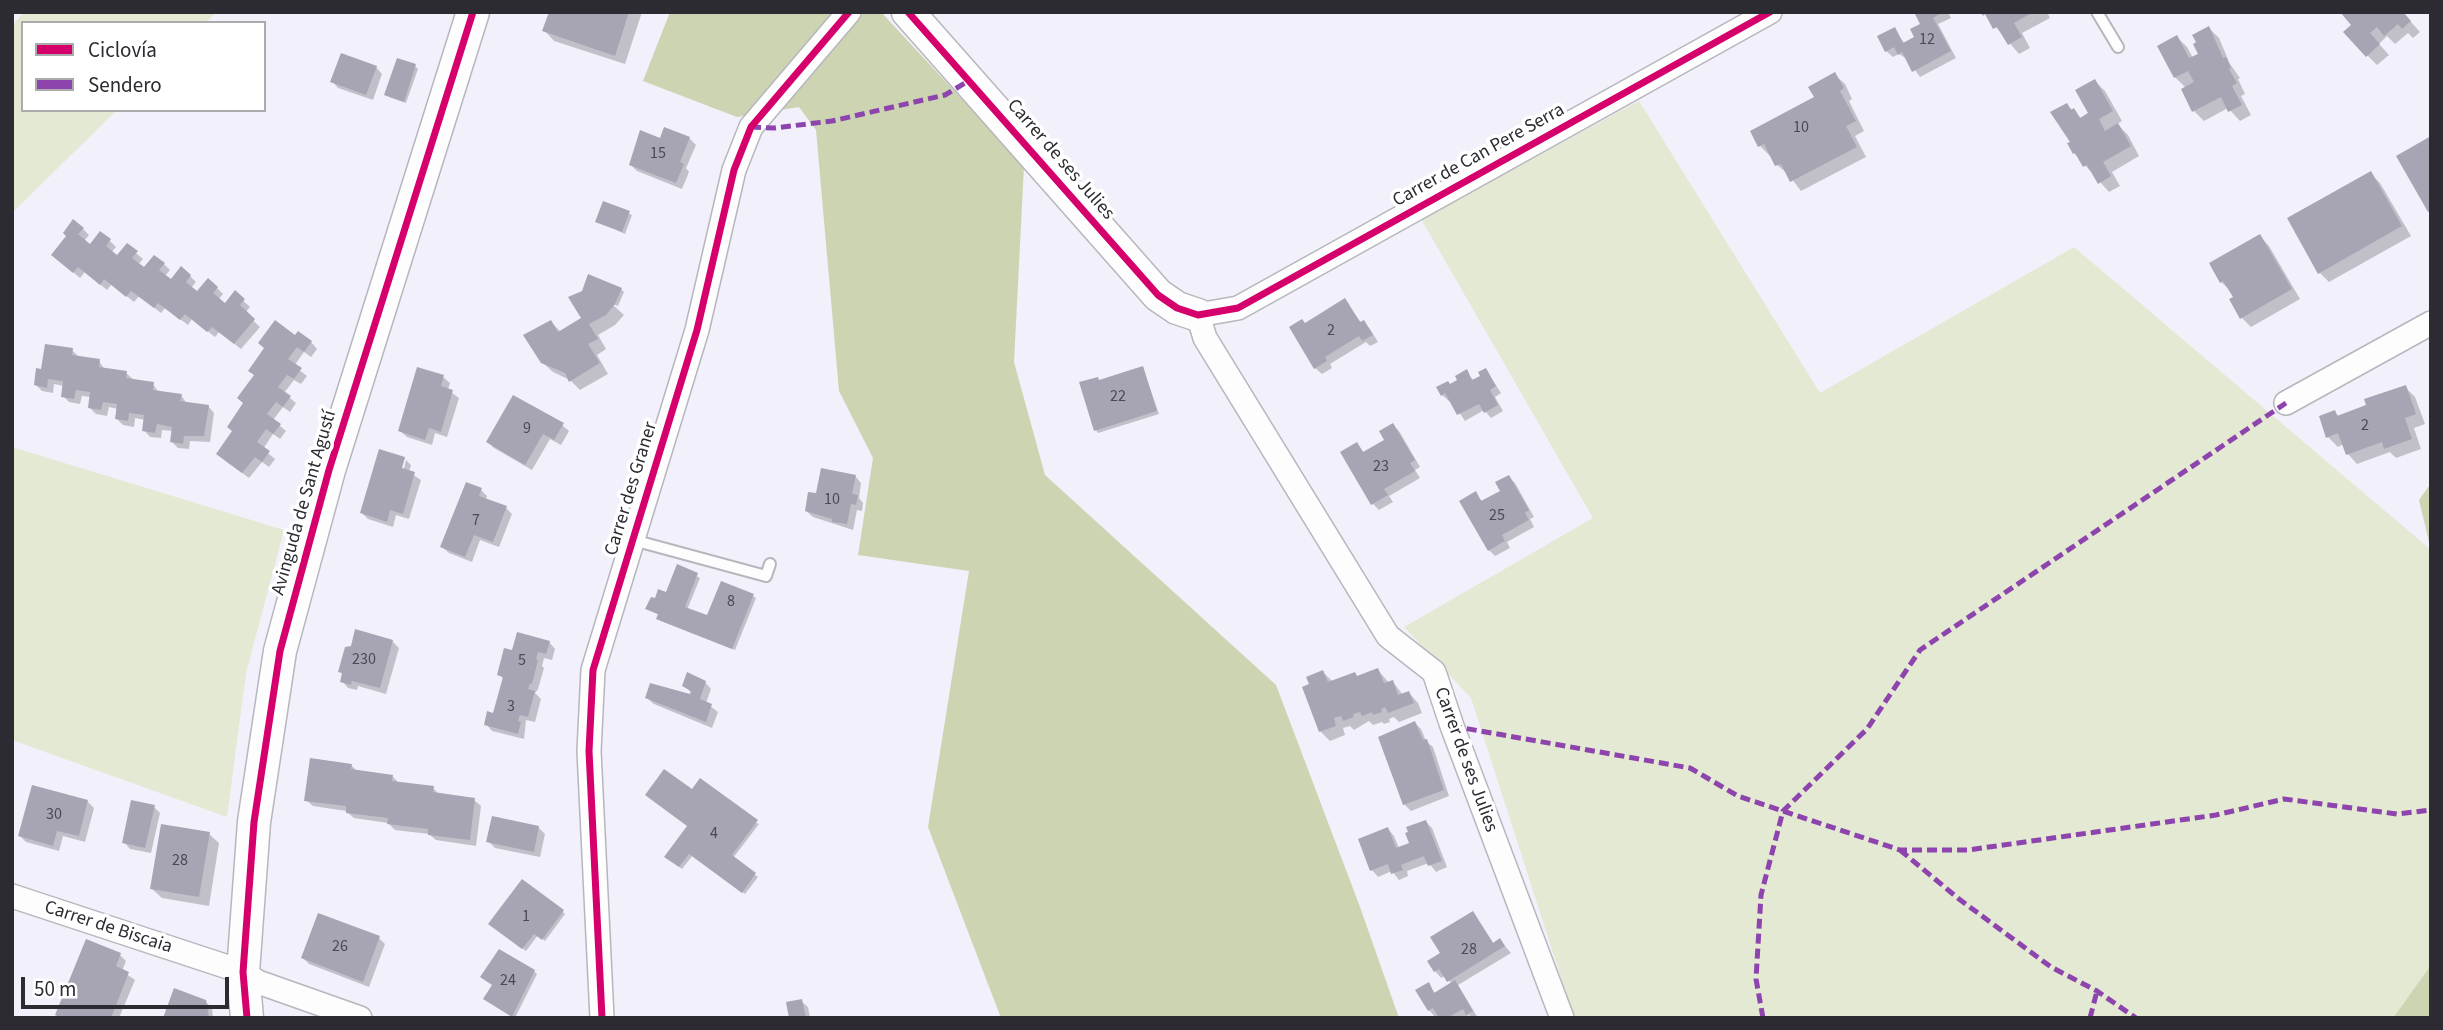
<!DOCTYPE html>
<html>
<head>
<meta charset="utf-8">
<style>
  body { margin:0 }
  #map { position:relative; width:2443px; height:1030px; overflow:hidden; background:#f2f0fb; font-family:"Source Sans 3",sans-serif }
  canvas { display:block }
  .frame { position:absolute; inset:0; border:14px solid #2c2b32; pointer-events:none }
  .legend { position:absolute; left:21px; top:21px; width:245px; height:91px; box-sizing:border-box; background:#fff; border:2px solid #abaaad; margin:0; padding:9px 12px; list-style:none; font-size:21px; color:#2c2b32 }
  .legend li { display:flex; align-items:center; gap:14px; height:35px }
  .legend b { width:35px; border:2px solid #abaaad }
  .scale { position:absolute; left:21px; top:977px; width:208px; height:32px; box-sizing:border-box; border:4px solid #2c2b32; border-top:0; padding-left:9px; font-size:21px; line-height:24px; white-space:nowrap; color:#2c2b32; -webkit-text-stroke:5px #fff; paint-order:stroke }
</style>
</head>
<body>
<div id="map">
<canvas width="2443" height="1030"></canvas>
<div class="frame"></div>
<ul class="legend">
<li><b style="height:9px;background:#d6006c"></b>Ciclovía</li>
<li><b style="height:9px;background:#8e44ad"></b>Sendero</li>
</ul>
<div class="scale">50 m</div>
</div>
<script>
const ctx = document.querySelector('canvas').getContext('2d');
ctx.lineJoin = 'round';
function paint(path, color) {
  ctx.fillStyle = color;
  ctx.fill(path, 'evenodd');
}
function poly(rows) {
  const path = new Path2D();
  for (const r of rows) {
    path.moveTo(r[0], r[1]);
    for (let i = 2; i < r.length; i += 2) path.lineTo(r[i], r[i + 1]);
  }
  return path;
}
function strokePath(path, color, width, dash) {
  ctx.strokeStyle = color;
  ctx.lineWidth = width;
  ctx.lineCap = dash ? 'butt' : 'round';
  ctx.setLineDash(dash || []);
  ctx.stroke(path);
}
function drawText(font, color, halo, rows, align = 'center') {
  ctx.font = font + ' "Source Sans 3",sans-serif';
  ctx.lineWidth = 7;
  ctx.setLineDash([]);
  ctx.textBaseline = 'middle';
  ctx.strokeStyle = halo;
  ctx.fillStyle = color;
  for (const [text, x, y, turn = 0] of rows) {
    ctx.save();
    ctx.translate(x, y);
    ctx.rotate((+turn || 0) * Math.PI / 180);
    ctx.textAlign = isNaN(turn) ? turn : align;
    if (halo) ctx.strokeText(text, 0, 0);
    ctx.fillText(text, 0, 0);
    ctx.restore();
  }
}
paint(poly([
  [24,12,216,12,206,23,23,23,23,110,117,110,12,213,12,26],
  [1639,101,1820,393,2074,247,2431,550,2431,965,2393,1018,1574,1018,1471,698,1404,627,1593,518,1421,219],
  [12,447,284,530,246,673,227,817,12,740]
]), '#e3e9d3');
paint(poly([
  [670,12,881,12,1024,166,1014,362,1045,475,1276,685,1360,907,1399,1018,1001,1018,928,827,969,571,858,555,873,458,839,391,816,130,799,107,737,117,643,81],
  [2431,483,2431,550,2419,500],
  [2431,965,2431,1018,2393,1018]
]), '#cdd4b2');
paint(poly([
  [551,12,642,12,625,64,554,41,545,31],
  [1917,12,1948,12,1951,18,1938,24,1956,58,1920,77,1907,59,1899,54,1893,57,1886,51,1894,29,1905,44,1916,38,1922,24],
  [1983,12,2047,12,2050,18,2022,33,2030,48,2019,54],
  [2402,12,2420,32,2413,38,2408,33,2395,44,2387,36,2379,44,2389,55,2377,65,2367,55,2354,25],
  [2209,28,2219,38,2230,64,2240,78,2238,79,2245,94,2241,96,2251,115,2240,121,2228,108,2204,121,2194,111,2183,90,2186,88,2175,77,2177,37,2187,47,2193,58,2200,54],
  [415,66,418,69,406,103,389,97,386,95],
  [376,67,382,74,373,100,338,88,332,81],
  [1835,75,1845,84,1852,99,1849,101,1864,131,1855,136,1866,157,1801,191,1788,174,1777,165,1771,155,1770,156,1760,146,1816,98],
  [2095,81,2105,91,2122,121,2117,124,2128,135,2139,156,2112,172,2120,186,2109,192,2074,153,2067,105,2082,119,2090,114],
  [689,138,696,145,686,168,689,172,682,189,637,171,631,165,661,140],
  [2370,173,2380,183,2411,236,2329,282,2320,273],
  [604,203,632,215,625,234,597,221],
  [83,229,89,235,84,241,91,246,110,241,116,247,111,253,117,258,136,253,143,259,138,265,144,269,164,264,170,270,165,276,171,281,190,276,196,282,191,288,198,293,217,288,223,294,218,300,225,305,235,293,250,307,245,313,260,327,241,349,219,332,215,337,192,319,188,325,165,308,161,313,139,296,134,302,112,284,107,290,85,272,80,278,53,255],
  [2260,236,2269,246,2300,299,2251,327,2242,318,2232,292,2221,282],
  [621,289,624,292,618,306,612,304,624,315,615,325,598,335,606,349,597,355,608,374,580,390,570,380,553,372,542,362,551,322,561,332,584,319],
  [1345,301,1362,324,1364,322,1370,329,1378,342,1370,346,1366,342,1330,364,1332,368,1322,374,1315,368,1306,325],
  [295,337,311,342,317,349,311,357,304,352,294,366,307,376,301,384,294,380,284,393,296,403,290,412,283,407,273,420,286,431,280,439,273,434,263,449,275,459,269,467,262,462,249,478,224,460],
  [72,350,78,356,99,361,105,370,126,373,133,379,153,384,159,393,181,395,187,404,208,406,214,413,210,442,190,441,189,449,178,448,171,441,173,431,162,430,161,438,150,437,144,430,145,420,135,418,134,427,123,425,117,419,118,409,109,407,107,416,96,414,90,408,91,397,82,396,80,404,69,402,63,396,64,386,54,384,53,393,42,391,36,385,43,371],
  [1143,368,1159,414,1098,433,1096,430,1099,381],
  [1486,370,1501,393,1495,397,1503,411,1491,418,1484,410,1465,421,1451,400,1449,401,1442,395,1450,386,1459,381,1466,372,1474,381,1482,377],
  [443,377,450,383,448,390,459,398,447,437,435,433,432,445,407,437,400,431],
  [2405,387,2415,397,2425,424,2414,428,2421,449,2396,458,2390,452,2357,464,2348,454,2344,444,2338,447,2328,437,2335,412,2340,417],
  [562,425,569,431,561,445,550,439,532,470,494,448,488,442],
  [1393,425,1399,431,1420,467,1415,470,1420,478,1389,496,1393,502,1379,510,1373,504,1357,444,1364,453,1387,440],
  [380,451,406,460,403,460,399,476,402,477,406,460,411,465,409,472,421,480,409,519,396,515,393,527,368,519,362,513],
  [855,476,861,483,859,498,863,503,862,511,857,510,853,530,813,517,806,511,817,495],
  [1509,477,1515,483,1534,517,1530,519,1534,527,1507,542,1510,548,1495,556,1489,550,1475,493,1483,502,1502,492],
  [481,490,487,496,486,500,506,508,512,514,499,547,480,540,472,562,449,553,442,547],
  [678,567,700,578,687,610,708,617,753,596,756,598,735,650,661,621,658,618,659,615,647,609,656,600,667,595],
  [392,641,399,648,386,694,358,686,357,690,348,688,342,681],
  [549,642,555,649,552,660,544,658,542,666,544,668,538,689,535,693,541,699,535,722,526,720,524,739,492,731,486,724,495,715,504,679,499,675,513,652],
  [1378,670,1389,683,1393,682,1403,695,1409,693,1418,703,1422,713,1399,722,1394,717,1389,719,1390,722,1384,724,1382,722,1373,725,1369,721,1354,730,1350,726,1343,728,1345,735,1330,741,1320,731,1311,685,1323,672,1333,682,1358,678],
  [705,682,711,689,706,703,718,712,712,728,654,704,647,698,691,697,692,693,684,686],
  [1415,723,1421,729,1426,741,1433,747,1449,796,1411,811,1404,804],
  [351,765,358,772,392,776,400,784,433,788,440,795,474,800,481,806,476,846,436,840,429,834,395,830,388,823,354,818,346,811,313,806,306,800],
  [692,792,759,824,733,858,758,877,745,894,693,855,682,869,669,859,689,826],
  [88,802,94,808,85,842,63,836,59,851,26,842,20,836],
  [154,807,160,813,151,853,130,849,124,842],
  [1426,822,1432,828,1447,867,1436,872,1429,863,1407,871,1408,876,1399,880,1392,871,1378,877,1372,870,1360,840,1388,829,1394,836,1399,848,1411,844,1410,833],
  [539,828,545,834,540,857,495,848,488,841],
  [209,834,219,843,209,906,162,898,152,889],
  [563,912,565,914,545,941,538,935,526,951,493,926],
  [1473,913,1494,944,1500,940,1511,953,1458,985,1478,1018,1472,1018,1469,1015,1464,1018,1441,1018,1439,1015,1435,1017,1429,1010,1428,985,1436,994,1452,984,1445,976,1441,978,1435,971,1442,954],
  [379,938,385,944,369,987,309,964,303,958],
  [120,955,126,961,122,971,135,980,119,1018,60,1018,57,1015],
  [534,971,537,974,515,1018,488,1001],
  [205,1001,212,1008,213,1018,165,1018],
  [801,1001,808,1007,810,1018,791,1018]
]), '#0003');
paint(poly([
  [549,12,629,12,615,56,542,31],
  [1914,12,1943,12,1933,18,1951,51,1912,72,1902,52,1898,55,1894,47,1885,52,1877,36,1895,27,1903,43,1914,37,1910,29,1920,24],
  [1981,12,2033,12,2014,23,2022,37,2008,45,1997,27,1993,29,1985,14,1983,16],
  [2340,12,2403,12,2411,21,2402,29,2398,24,2384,36,2377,27,2370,33,2380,44,2366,57,2343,32,2351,25],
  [2209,26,2223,58,2226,57,2231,68,2229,69,2237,83,2232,86,2242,105,2228,112,2221,97,2192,112,2181,89,2194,82,2188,71,2174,78,2157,46,2177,35,2189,58,2198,54,2193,44,2196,42,2192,35],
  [341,53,377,66,366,95,330,82],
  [397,58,416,64,404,102,384,95],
  [1835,72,1844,88,1840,91,1856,121,1846,126,1857,147,1790,182,1781,164,1775,166,1764,144,1758,147,1750,131,1814,97,1808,87],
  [2095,79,2113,111,2099,119,2105,131,2118,123,2131,146,2103,162,2111,176,2098,184,2087,165,2083,167,2075,153,2073,154,2067,143,2070,142,2050,112,2067,103,2071,110,2074,108,2080,118,2088,113,2075,90],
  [664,127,690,137,680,162,684,164,676,183,629,165,640,130,660,138],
  [2431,136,2431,210,2428,212,2396,156],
  [2371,171,2402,226,2318,274,2287,218],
  [603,201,630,211,622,232,595,222],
  [73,219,84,228,78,234,90,244,100,231,111,239,106,246,117,255,127,243,138,251,132,258,144,267,154,255,165,263,159,270,171,279,181,266,191,275,186,282,197,291,208,278,218,287,213,293,225,303,235,290,245,299,240,305,255,319,234,344,212,327,207,332,185,314,180,320,158,303,154,308,131,291,126,297,104,279,100,285,78,267,73,273,51,255,66,236,63,233],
  [2260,234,2292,289,2240,319,2229,299,2233,297,2223,281,2220,283,2209,263],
  [588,274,622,288,615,304,606,315,589,324,598,339,588,344,600,363,569,382,565,373,541,363,523,335,551,320,558,332,581,318,568,297,582,291],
  [1345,298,1360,322,1364,320,1373,335,1362,341,1359,336,1325,357,1327,361,1314,369,1289,327,1302,319,1305,323],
  [275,320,295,335,298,331,312,341,304,352,297,347,288,359,302,368,294,379,287,375,278,387,291,396,283,407,276,402,267,414,281,424,273,434,266,429,257,442,270,451,262,462,255,457,242,473,216,454,232,431,227,427,243,403,237,398,254,375,248,371,264,348,258,343],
  [45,344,73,348,72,355,100,359,99,367,127,371,126,378,154,382,153,390,182,394,180,401,209,405,204,436,184,436,183,444,170,442,172,427,157,424,155,433,142,431,144,415,129,413,128,421,115,419,117,404,103,402,101,410,88,408,90,392,76,390,74,399,61,397,63,381,48,379,47,388,34,385,36,368,41,369],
  [1143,366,1157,411,1094,431,1079,382,1098,377,1099,380],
  [417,367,444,375,441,386,453,390,441,432,429,428,425,440,398,431],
  [1486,368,1496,386,1490,390,1498,405,1484,413,1479,404,1457,415,1445,393,1441,396,1436,387,1448,381,1450,384,1457,380,1455,376,1467,369,1472,380,1480,376,1478,372],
  [2406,385,2416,414,2405,418,2412,439,2384,449,2382,442,2346,455,2338,433,2326,438,2319,416,2335,410,2337,416,2366,405,2364,399],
  [513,395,564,423,554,440,543,434,525,465,486,442],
  [1393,423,1415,460,1410,463,1415,471,1384,489,1388,495,1371,505,1340,452,1357,442,1363,452,1384,440,1379,431],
  [379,449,405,457,402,468,415,472,403,514,390,510,387,522,360,513],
  [821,468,856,475,852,494,858,495,856,505,851,504,847,524,832,522,832,519,805,511,808,492,816,493],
  [1509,475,1529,510,1525,513,1529,520,1502,535,1505,541,1488,551,1459,501,1476,491,1481,501,1500,491,1495,482],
  [466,482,482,488,479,496,507,506,493,542,474,535,465,557,440,547],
  [677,564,698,573,685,607,707,615,721,581,754,594,732,649,656,619,658,614,645,609,651,597,655,598,658,589,666,592],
  [355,629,393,640,380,688,352,681,351,685,340,682,342,673,338,672,345,647,351,646],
  [517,632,550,641,546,654,538,652,536,659,538,660,532,684,530,683,528,689,535,691,528,717,520,715,518,721,521,722,518,734,484,725,487,711,493,713,503,677,497,675,504,648,512,650],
  [1378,668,1384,683,1393,680,1398,695,1409,691,1414,703,1388,713,1385,707,1381,709,1382,712,1373,715,1372,712,1362,716,1360,712,1353,714,1354,717,1343,721,1341,716,1334,718,1336,726,1319,732,1302,687,1309,684,1306,677,1323,670,1328,682,1355,672,1357,676],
  [687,672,706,681,700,699,712,704,706,722,645,698,650,683,690,694,691,691,682,686],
  [1415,721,1423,740,1427,739,1444,790,1403,805,1378,737],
  [310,758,352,764,351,769,393,775,392,781,434,786,433,792,475,798,470,840,428,835,428,829,387,824,388,818,346,813,346,806,304,801],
  [664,769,692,789,700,778,758,820,732,855,756,873,742,893,689,854,679,867,664,857,687,826,645,795],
  [32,785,88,800,79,836,57,831,53,846,18,836],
  [131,800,155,805,145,848,122,843],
  [492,816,539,826,534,852,486,842],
  [1426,820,1442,861,1428,866,1424,856,1401,865,1403,870,1391,874,1388,864,1370,871,1358,839,1388,827,1396,848,1409,843,1405,833,1408,832,1406,827],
  [161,824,210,832,199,897,150,889],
  [522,879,564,910,542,940,534,934,522,949,488,924],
  [1473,911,1493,943,1500,938,1505,946,1447,982,1439,969,1434,972,1427,961,1440,953,1430,937],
  [318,913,380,936,363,982,301,958],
  [86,939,121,953,116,966,129,972,111,1018,61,1018,55,1015],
  [499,949,535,970,512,1017,483,999,492,985,480,977],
  [1455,980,1473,1011,1466,1015,1463,1009,1447,1018,1439,1018,1433,1008,1428,1011,1415,990,1429,982,1434,993],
  [174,988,206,1000,209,1018,163,1018],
  [802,999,806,1018,789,1018,786,1002]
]), '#a7a4b4');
const lane = poly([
  [2097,12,2118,47],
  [633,540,766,576,770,564]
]);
const street = poly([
  [2286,403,2431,323],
  [12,896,243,972,258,982,360,1018],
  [602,1018,589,751,593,670,697,330,734,170,751,127,849,12],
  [1562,1018,1452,726,1434,672,1388,636,1205,338,1198,315,1238,308,1770,12]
]);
const secondary = poly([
  [908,12,1158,295,1177,308,1198,315],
  [247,1018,243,972,254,822,280,651,329,470,473,12]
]);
strokePath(lane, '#b7b6bd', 14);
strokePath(street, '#b7b6bd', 26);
strokePath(secondary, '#b7b6bd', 35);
strokePath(lane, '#fdfdfe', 10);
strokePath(street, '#fdfdfe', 23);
strokePath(secondary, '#fdfdfe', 32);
strokePath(poly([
  [751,127,774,128,832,121,945,95,970,80],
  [1452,726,1690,768,1738,796,1900,850,1968,850,2216,815,2284,799,2397,814,2431,810],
  [1900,850,1959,899,2051,967,2097,991,2136,1018],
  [1763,1018,1756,979,1761,895,1783,811,1867,729,1920,650,2286,403],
  [2090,1018,2097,991]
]), '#8e44ad', 5, [10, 5]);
strokePath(poly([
  [908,12,1158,295,1177,308,1198,315,1238,308,1770,12],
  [247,1018,243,972,254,822,280,651,329,470,473,12],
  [602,1018,589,751,593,670,697,330,734,170,751,127,849,12]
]), '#d6006c', 7);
drawText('16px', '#4b4952', null, [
  ["12",1927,40],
  ["10",1801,128],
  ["15",658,154],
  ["2",1331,331],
  ["22",1118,397],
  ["2",2365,426],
  ["9",527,429],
  ["23",1381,467],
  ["10",832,500],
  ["25",1497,516],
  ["7",476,521],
  ["8",731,602],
  ["230",364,660],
  ["5",522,661],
  ["3",511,707],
  ["30",54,815],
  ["4",714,834],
  ["28",180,861],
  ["1",526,917],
  ["26",340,947],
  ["28",1469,950],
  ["24",508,981]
]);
drawText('19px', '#2c2b32', '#fff', [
  ["Carrer de Can Pere Serra",1479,156,-29],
  ["Carrer de ses Julies",1060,160,49],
  ["Carrer des Graner",632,489,-73],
  ["Avinguda de Sant Agustí",305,503,-74],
  ["Carrer de ses Julies",1465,760,70],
  ["Carrer de Biscaia",108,928,18]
]);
</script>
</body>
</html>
